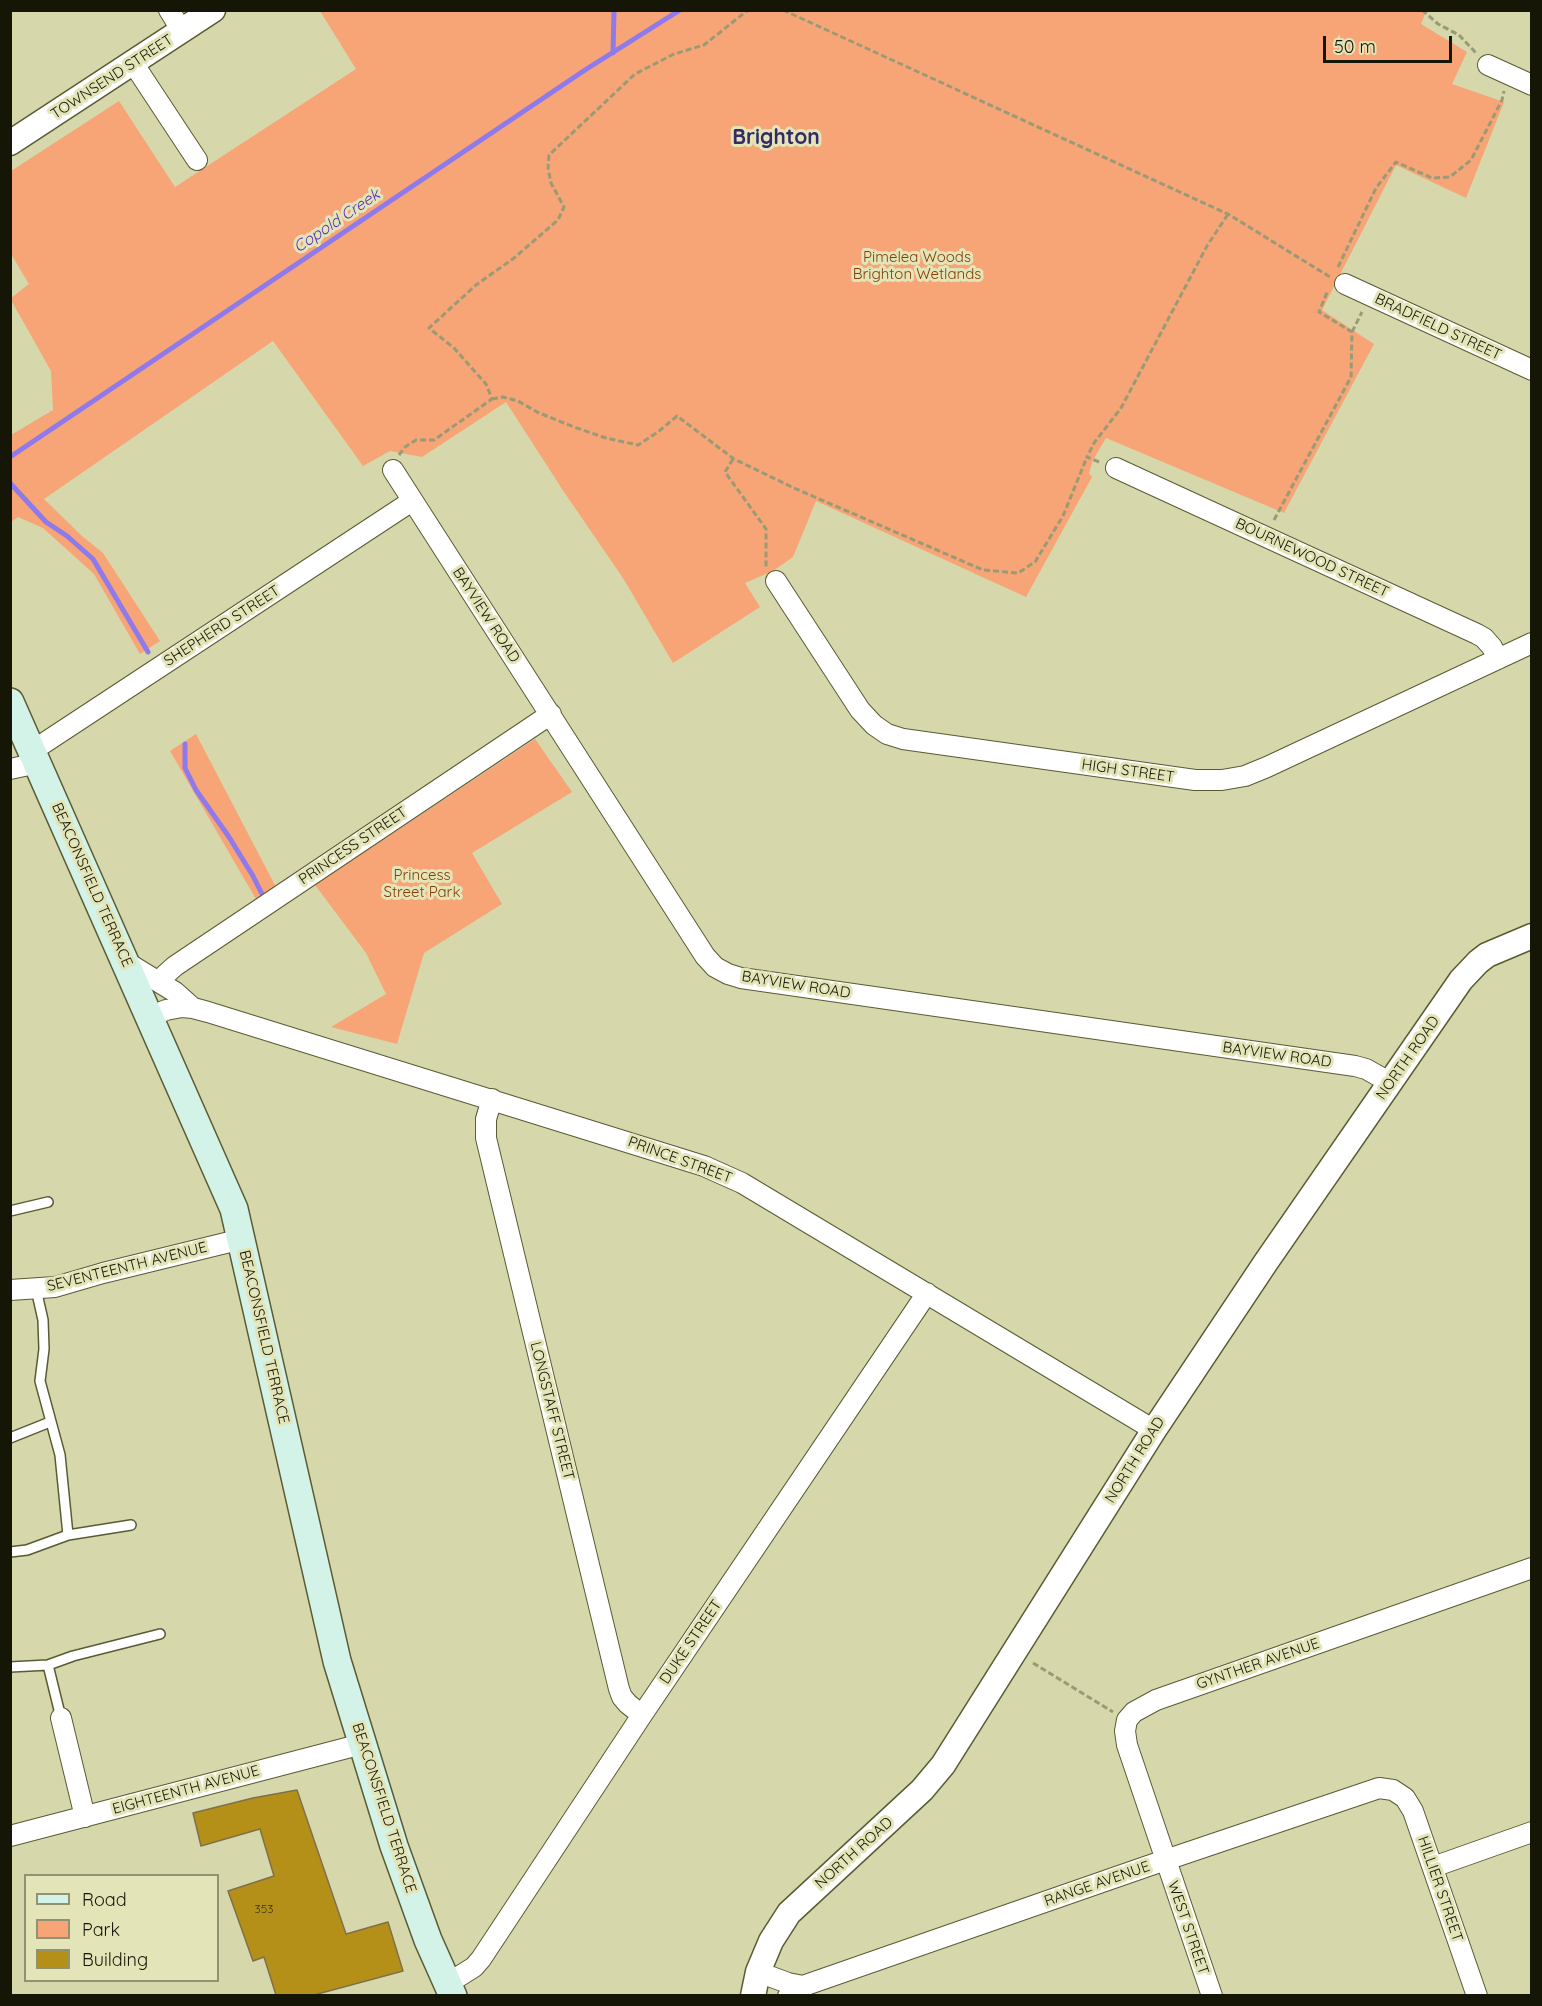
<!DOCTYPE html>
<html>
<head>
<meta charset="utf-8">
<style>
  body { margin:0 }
  #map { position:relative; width:1542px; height:2006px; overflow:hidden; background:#d6d8ab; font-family:Quicksand,sans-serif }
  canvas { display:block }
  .frame { position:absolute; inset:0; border:12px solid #161606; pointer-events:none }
  .legend { position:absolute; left:24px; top:1874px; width:195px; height:108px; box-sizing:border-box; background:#e3e5b8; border:2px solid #919271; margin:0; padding:8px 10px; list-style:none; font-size:18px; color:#161606 }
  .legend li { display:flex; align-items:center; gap:12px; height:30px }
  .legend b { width:30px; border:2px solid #919271 }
  .scale { position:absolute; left:1323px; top:36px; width:129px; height:27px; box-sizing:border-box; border:3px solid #161606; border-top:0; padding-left:8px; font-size:18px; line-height:21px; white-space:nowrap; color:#161606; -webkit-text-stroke:4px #e3e5b8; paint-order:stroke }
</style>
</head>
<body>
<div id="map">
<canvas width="1542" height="2006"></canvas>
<div class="frame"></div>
<ul class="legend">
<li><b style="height:8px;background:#d3f2e8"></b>Road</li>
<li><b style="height:16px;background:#f7a477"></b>Park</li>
<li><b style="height:16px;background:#b59019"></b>Building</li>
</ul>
<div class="scale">50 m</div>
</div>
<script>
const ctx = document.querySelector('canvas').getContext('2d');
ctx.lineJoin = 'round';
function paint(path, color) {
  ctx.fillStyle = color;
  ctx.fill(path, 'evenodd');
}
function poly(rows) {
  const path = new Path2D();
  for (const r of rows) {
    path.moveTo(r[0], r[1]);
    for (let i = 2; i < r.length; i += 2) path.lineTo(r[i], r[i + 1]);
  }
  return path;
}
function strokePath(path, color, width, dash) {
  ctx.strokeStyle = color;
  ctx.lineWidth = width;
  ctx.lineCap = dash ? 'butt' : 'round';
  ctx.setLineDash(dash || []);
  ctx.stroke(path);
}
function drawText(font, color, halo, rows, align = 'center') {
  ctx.font = font + ' Quicksand,sans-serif';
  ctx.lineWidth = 6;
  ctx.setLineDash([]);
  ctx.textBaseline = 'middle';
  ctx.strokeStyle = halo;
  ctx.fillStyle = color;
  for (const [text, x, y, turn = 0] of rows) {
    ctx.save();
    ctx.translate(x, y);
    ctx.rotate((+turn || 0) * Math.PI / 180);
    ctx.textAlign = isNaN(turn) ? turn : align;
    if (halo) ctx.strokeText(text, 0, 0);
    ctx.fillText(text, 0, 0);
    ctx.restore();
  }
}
paint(poly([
  [320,11,1426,11,1421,24,1467,52,1452,84,1504,102,1466,198,1396,165,1322,310,1374,344,1284,513,1106,438,1093,460,1089,473,1092,477,1026,597,816,501,793,557,773,571,745,583,760,607,673,663,623,578,564,492,506,402,422,457,390,451,363,466,273,341,44,499,82,536,103,553,160,641,140,654,94,574,43,528,18,517,11,522,11,435,53,410,51,371,11,300,11,298,29,284,11,254,11,171,119,101,175,187,356,69],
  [196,734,279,893,260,906,170,751],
  [535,739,572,792,472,853,502,904,424,953,397,1044,331,1027,386,994,366,953,315,885]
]), '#f7a477');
strokePath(poly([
  [613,53,614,10],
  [10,457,585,70,680,10],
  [10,483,46,522,67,536,93,559,148,652],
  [185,744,185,768,196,790,229,837,253,876,265,900]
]), '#8e7aea', 5);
const building = poly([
  [297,1790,346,1934,388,1922,403,1971,314,1995,276,1995,264,1957,253,1961,228,1891,274,1876,260,1829,201,1846,193,1813,253,1798,297,1790]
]);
paint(building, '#b59019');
strokePath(building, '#7f7049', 1.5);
const service = poly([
  [10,1211,48,1202],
  [36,1289,43,1320,44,1349,40,1381,60,1455,68,1535],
  [10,1438,50,1422],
  [10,1552,27,1550,68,1535,131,1525],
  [48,1665,61,1718],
  [10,1667,48,1665,73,1656,160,1634]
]);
const minor = poly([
  [169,10,182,31],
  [133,63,197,160],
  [1488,65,1532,85],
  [1345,284,1532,370],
  [1116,468,1477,634,1484,638,1492,647,1498,659],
  [393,470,705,956,715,967,728,974,741,978,1355,1066,1366,1069,1391,1083],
  [776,581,860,710,874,725,887,734,903,739,1195,780,1222,780,1245,776,1267,767,1532,643],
  [32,751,412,501],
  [10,769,38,763],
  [126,962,175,992,193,1008],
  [161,983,165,975,175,966,551,714],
  [150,1017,166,1010,182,1007,193,1008,208,1012,704,1166,742,1183,1154,1430],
  [492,1099,486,1119,486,1138,619,1689,622,1697,628,1704,642,1715],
  [10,1290,55,1287,103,1273,242,1239],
  [61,1718,85,1817],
  [10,1836,362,1744],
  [1433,1867,1532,1832],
  [758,1972,788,1983,803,1986],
  [447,1984,474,1967,481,1959,642,1715,927,1293],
  [788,1996,803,1986,1148,1866,1379,1788,1393,1790,1405,1798,1413,1811,1477,1996],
  [1212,1996,1127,1745,1125,1731,1127,1720,1134,1712,1156,1700,1532,1568]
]);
const tertiary = poly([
  [10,143,213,10],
  [753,1996,758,1972,771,1941,789,1913,922,1790,943,1765,1154,1430,1266,1262,1461,980,1478,962,1487,955,1532,936]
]);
const secondary = poly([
  [10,702,234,1209,337,1661,394,1846,428,1940,453,1996]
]);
strokePath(service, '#5a5a33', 12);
strokePath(minor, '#5a5a33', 22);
strokePath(tertiary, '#5a5a33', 27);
strokePath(secondary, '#5a5a33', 30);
strokePath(poly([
  [783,10,1228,214,1330,277],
  [1422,10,1438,24,1459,35,1477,54],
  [1338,267,1376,188,1396,162,1432,178,1450,177,1471,160,1502,100,1504,91],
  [1352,332,1362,312],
  [492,399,503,397,518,401,537,412,574,427,606,438,638,445,658,432,677,416,734,459,794,488,983,570,1018,573,1035,562,1063,516,1087,457],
  [399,455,405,447,416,440,434,440,492,399,486,384,469,365,454,348,429,328,476,285,514,258,558,220,564,207,551,183,548,168,549,155,635,74,674,54,704,45,748,10],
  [733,459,725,472,766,529,766,568],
  [1099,462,1087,457,1094,443,1121,408,1207,246,1228,214],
  [1274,520,1351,377,1352,332,1319,312,1328,290],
  [1033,1663,1113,1712]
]), '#999a76', 3, [6, 3]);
strokePath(service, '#fff', 9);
strokePath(minor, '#fff', 20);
strokePath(tertiary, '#fff', 24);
strokePath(secondary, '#d3f2e8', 27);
drawText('12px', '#3e340b', null, [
  ["353",264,1909]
]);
drawText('15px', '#161606', '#e3e5b8', [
  ["TOWNSEND STREET",112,77,-33],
  ["BRADFIELD STREET",1438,327,25],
  ["BOURNEWOOD STREET",1312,558,25],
  ["BAYVIEW ROAD",486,615,57],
  ["SHEPHERD STREET",222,626,-33],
  ["HIGH STREET",1128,771,8],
  ["PRINCESS STREET",353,846,-34],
  ["BEACONSFIELD TERRACE",92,885,66],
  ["BAYVIEW ROAD",796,985,9],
  ["BAYVIEW ROAD",1277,1055,8],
  ["NORTH ROAD",1408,1058,-55],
  ["PRINCE STREET",680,1160,20],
  ["SEVENTEENTH AVENUE",127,1267,-14],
  ["BEACONSFIELD TERRACE",264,1337,77],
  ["LONGSTAFF STREET",552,1411,76],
  ["NORTH ROAD",1135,1460,-58],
  ["DUKE STREET",691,1642,-56],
  ["GYNTHER AVENUE",1258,1664,-19],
  ["EIGHTEENTH AVENUE",186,1790,-15],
  ["BEACONSFIELD TERRACE",384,1808,72],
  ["NORTH ROAD",854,1853,-42],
  ["RANGE AVENUE",1097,1884,-19],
  ["HILLIER STREET",1440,1889,71],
  ["WEST STREET",1188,1928,71]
]);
drawText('15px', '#843b04', '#e3e5b8', [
  ["Pimelea Woods",917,257],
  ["Brighton Wetlands",917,274],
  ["Princess",422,875],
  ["Street Park",422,892]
]);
drawText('italic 16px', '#5731b5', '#e3e5b8', [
  ["Copold Creek",337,221,-34]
]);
drawText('bold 21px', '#362a65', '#e3e5b8', [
  ["Brighton",776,138]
]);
</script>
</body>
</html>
